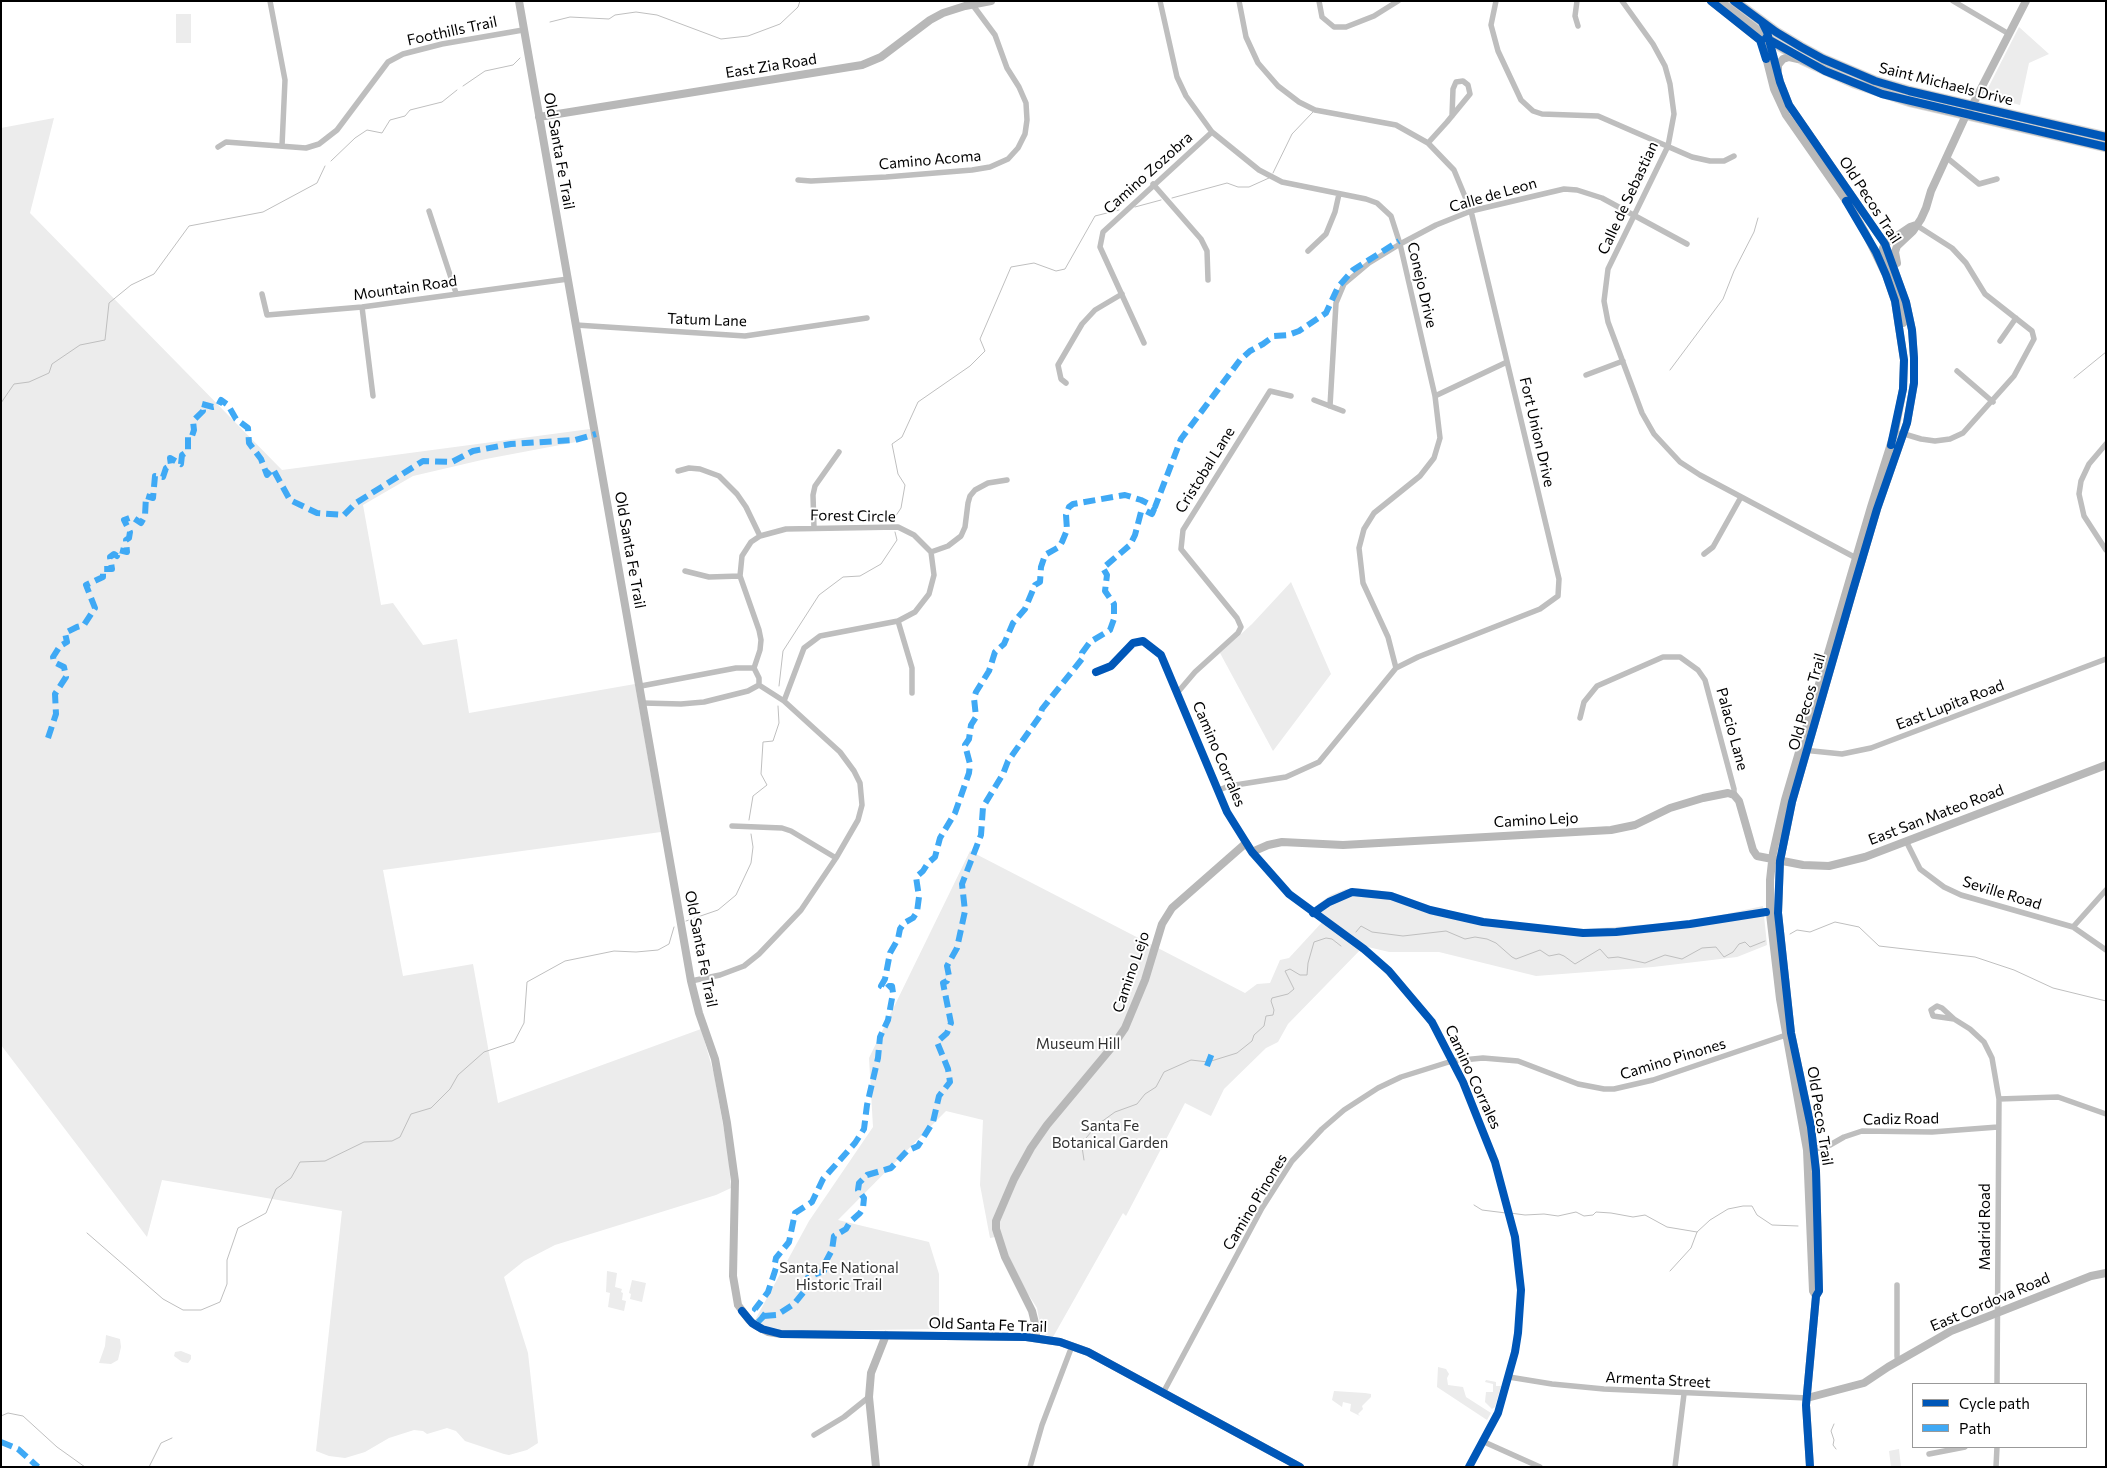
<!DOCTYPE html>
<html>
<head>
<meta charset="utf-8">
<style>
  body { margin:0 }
  #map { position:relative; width:2107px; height:1468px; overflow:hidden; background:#fff; font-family:Commissioner,sans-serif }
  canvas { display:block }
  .frame { position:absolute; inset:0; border:2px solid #000; pointer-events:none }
  .legend { position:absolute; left:1912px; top:1383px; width:175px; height:65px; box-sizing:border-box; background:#fff; border:1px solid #999; margin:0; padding:6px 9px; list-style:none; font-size:15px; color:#000 }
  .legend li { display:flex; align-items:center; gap:10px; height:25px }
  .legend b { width:25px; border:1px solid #999 }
</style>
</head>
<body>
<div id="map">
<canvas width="2107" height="1468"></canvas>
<div class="frame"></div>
<ul class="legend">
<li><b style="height:6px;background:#0057b8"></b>Cycle path</li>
<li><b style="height:6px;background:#3fa9f5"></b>Path</li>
</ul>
</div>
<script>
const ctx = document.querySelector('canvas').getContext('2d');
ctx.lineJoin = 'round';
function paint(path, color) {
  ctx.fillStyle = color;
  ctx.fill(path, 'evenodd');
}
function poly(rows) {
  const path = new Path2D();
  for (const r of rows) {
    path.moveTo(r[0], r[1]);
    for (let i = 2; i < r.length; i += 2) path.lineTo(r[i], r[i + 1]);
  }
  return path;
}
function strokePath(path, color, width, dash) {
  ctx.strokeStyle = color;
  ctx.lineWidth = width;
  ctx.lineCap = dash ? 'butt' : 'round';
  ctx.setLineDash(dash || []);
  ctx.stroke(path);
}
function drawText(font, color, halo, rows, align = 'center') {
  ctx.font = font + ' Commissioner,sans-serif';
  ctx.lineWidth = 4;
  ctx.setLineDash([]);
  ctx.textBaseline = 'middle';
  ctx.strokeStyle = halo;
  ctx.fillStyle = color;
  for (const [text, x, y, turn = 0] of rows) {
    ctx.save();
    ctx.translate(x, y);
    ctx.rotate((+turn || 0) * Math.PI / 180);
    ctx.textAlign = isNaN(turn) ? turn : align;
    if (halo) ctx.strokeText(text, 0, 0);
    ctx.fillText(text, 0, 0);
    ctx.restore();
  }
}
paint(poly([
  [176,14,191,14,191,43,176,43],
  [2019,27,2049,54,2029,63,2020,105,1989,97,1986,92],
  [54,118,30,213,282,470,590,429,592,439,486,459,413,476,363,505,381,605,393,603,423,645,457,639,469,713,635,684,661,832,383,870,403,976,473,964,498,1103,701,1029,714,1074,728,1153,731,1188,716,1195,555,1245,524,1261,504,1277,528,1353,538,1443,527,1450,509,1455,504,1454,465,1441,456,1431,447,1428,427,1434,423,1431,414,1430,389,1438,365,1452,345,1458,329,1456,316,1451,342,1211,162,1180,147,1237,1,1045,1,128],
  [1291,582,1331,674,1273,751,1220,653,1252,624],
  [970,851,1245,993,1257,984,1270,983,1280,960,1289,958,1325,919,1315,910,1318,904,1331,895,1346,889,1358,888,1392,892,1439,909,1476,917,1550,927,1586,929,1693,921,1763,906,1767,945,1737,957,1653,967,1536,976,1439,952,1389,952,1364,946,1288,1024,1278,1042,1266,1048,1224,1089,1211,1116,1185,1103,1126,1216,1123,1213,1053,1337,1046,1335,1041,1331,1037,1308,1019,1280,1000,1236,990,1238,980,1185,983,1120,946,1111,838,1220,929,1242,939,1274,939,1329,795,1331,777,1330,766,1327,755,1320,809,1221,873,1127,869,1058],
  [607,1271,617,1273,615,1287,622,1289,621,1292,623,1293,622,1300,626,1301,624,1311,608,1307,610,1293,606,1292],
  [632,1280,646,1283,642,1302,630,1299,631,1294,629,1293],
  [106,1335,120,1339,121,1347,118,1360,111,1364,99,1363,105,1346],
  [181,1351,191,1355,191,1359,188,1363,182,1362,174,1356,175,1352],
  [1438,1367,1446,1369,1449,1374,1447,1378,1448,1385,1463,1387,1466,1397,1491,1413,1487,1420,1437,1387],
  [1486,1380,1496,1382,1496,1386,1501,1386,1495,1407,1492,1409,1485,1402,1486,1392,1493,1392,1493,1384,1485,1382],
  [1334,1391,1365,1393,1371,1394,1371,1397,1362,1406,1363,1409,1358,1414,1360,1416,1350,1411,1351,1404,1343,1402,1342,1407,1332,1400],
  [1899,1449,1901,1467,1891,1467,1889,1451]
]), '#ececec');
strokePath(poly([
  [550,22,570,17,609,19,615,15,636,12,657,15,721,39,748,36,780,24,798,7,800,1],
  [463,86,485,71,513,65,520,58],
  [331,161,355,138,367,130,382,133,390,120,405,116,410,110,442,102,457,90],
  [1273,173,1292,134,1313,112],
  [1172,198,1227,183,1238,187,1249,187,1269,178],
  [1135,207,1161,200],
  [1670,370,1723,299,1734,271,1754,232,1758,218],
  [2074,378,2106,352],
  [1,403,14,384,29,382,49,373,52,364,80,345,105,340,109,303,131,285,154,274,189,226,263,212,317,183,325,166],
  [893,520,901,508,905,485,898,474,892,444,902,437,918,402,970,366,985,351,980,339,1011,267,1034,263,1056,271,1065,269,1095,216,1119,210],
  [779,686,783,651,819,595,843,577,860,576,881,564,897,540,895,532],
  [749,820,753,796,767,785,761,774,763,742,773,741,779,723,778,706],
  [686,921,718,910,736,895,751,863,753,847,751,834],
  [1356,932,1361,926,1372,932,1403,936,1446,931,1465,939,1475,937,1487,939,1496,943,1512,957,1516,959,1540,950,1549,956,1559,954,1564,956,1575,964,1600,949,1608,958,1618,957,1645,963,1665,955,1682,959,1702,948,1716,947,1724,957,1733,952,1739,944,1745,942,1750,947,1765,941],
  [1790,934,1797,930,1810,932,1835,922,1859,927,1879,946,1975,957,2014,970,2053,988,2106,1001],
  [1084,1160,1082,1147,1086,1138,1097,1125,1115,1112,1137,1104,1145,1094,1156,1087,1164,1072,1191,1060,1208,1062,1237,1053,1252,1041,1254,1035,1264,1026,1266,1016,1273,1015,1274,1010,1271,1001,1272,998,1288,994,1294,989,1285,971,1290,969,1300,975,1307,975,1308,963,1314,942,1326,938,1332,939,1341,946],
  [1474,1205,1482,1210,1506,1213],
  [1510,1213,1525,1215,1544,1214,1558,1216,1576,1212,1584,1216,1593,1215,1596,1212,1611,1213,1633,1217,1645,1215,1667,1227,1697,1232],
  [87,1233,163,1299,183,1310,201,1310,220,1302,227,1284,227,1260,238,1228,266,1213,276,1189,291,1178,300,1162,325,1161,364,1142,392,1141,400,1137,411,1114,431,1108,450,1089,458,1075,484,1052,514,1042,524,1023,527,982,565,961,614,951,636,952,658,950,669,944,674,927],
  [1670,1271,1691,1248,1697,1232,1710,1220,1728,1209,1743,1206,1752,1206,1757,1215,1772,1225,1798,1226],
  [1,1416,8,1413,23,1416,57,1447,85,1467],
  [1834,1424,1831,1431,1834,1440,1833,1445,1836,1449],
  [149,1467,161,1443,172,1438]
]), '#bfbfbf', 1);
const primary = poly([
  [1719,1,1770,40,1803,60,1854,83,1911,102,2106,147],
  [1734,1,1776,32,1801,47,1823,59,1875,81,1909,91,2106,137]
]);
strokePath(primary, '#dbdbdb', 11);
strokePath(poly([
  [270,1,285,80,282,146],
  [1160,1,1177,77,1186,96,1212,132,1259,170,1282,182,1366,199,1377,203,1391,216,1400,244,1435,396,1440,438,1434,458,1420,476,1374,513,1364,529,1359,548,1363,583,1388,637,1396,668],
  [1319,1,1322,17,1334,27,1346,27,1374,16,1398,1],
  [1496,1,1491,25,1498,51,1521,100,1533,111,1542,114,1598,116,1692,157,1710,161,1724,161,1734,156],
  [1577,1,1575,16,1578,26],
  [1622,1,1653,44,1665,66,1670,84,1674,114,1668,146,1608,269,1604,301,1608,322,1642,413,1654,434,1680,462,1700,475,1858,559],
  [1953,1,2009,34],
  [1428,143,1447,122,1470,94,1468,85,1463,81,1456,82,1453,89,1452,116],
  [218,147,226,142,306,148,319,144,337,130,388,62,403,54,442,44,523,30],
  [1946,157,1979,184,1997,179],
  [798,180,811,181,886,177,972,170,990,167,1008,159,1018,148,1025,134,1027,120,1026,103,1019,87,1007,68,995,35,972,4],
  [1153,184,1201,239,1207,251,1208,280],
  [429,211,456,293],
  [1308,251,1326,234,1335,212,1339,194],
  [262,294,267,315,362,307,568,279],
  [362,307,373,396],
  [576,325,745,336,867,318],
  [2000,341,2016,318],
  [1144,343,1100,247,1103,232,1212,132],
  [1957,371,1993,402],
  [1586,375,1623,361],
  [1066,383,1061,379,1058,365,1082,324,1095,310,1122,294],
  [1435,396,1507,362],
  [1314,400,1343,411],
  [1330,406,1336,303,1344,284,1369,263,1400,244,1436,225,1471,211,1564,189,1577,190,1602,198,1687,244],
  [1901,433,1921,439,1935,441,1950,439,1963,433,2014,376,2034,339,2032,331,1985,294,1966,263,1952,248,1916,225],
  [2106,444,2089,464,2081,481,2079,494,2084,516,2106,550],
  [678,471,689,468,700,469,719,476,737,494,746,507,760,536],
  [814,528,813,495,815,486,839,452],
  [931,552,948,546,961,536,965,527,968,503,970,496,975,490,988,483,1007,480],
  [1704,554,1713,547,1741,497],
  [685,571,709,577,740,576],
  [898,621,912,668,912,693],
  [754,668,760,650,761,640,759,630,740,576,742,556,751,542,760,536,786,529,898,527,914,535,931,552,934,575,929,594,915,612,898,621,820,636,804,648,784,701],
  [754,668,759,678,759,685],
  [1096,672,1111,666,1133,643,1143,641,1161,655,1227,812,1246,843],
  [641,686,736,668,754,668],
  [1178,692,1195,672,1238,633,1241,627,1237,618,1181,549,1183,530,1270,391,1291,396],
  [643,703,681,704,704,702,748,691,759,685],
  [1580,718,1584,702,1597,686,1663,657,1680,657,1698,670,1705,680,1734,789,1734,795],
  [1803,750,1842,754,1871,748,2106,659],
  [1219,790,1229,786,1286,777,1319,762,1396,668,1418,657,1540,609,1558,596,1559,579,1471,211,1454,170,1428,143,1396,125,1315,110,1299,102,1278,86,1258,63,1246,37,1239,1],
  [732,826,782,828,791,831,836,858],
  [1906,841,1920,869,1944,887,1961,895,2073,927,2106,950],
  [1252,852,1289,894,1379,962,1423,1011,1441,1038,1463,1082,1495,1162,1515,1237,1521,1290,1518,1333,1509,1377,1498,1413,1469,1467],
  [2073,927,2106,890],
  [691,981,720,975,744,966,759,954,801,910,836,858,858,820,862,805,860,783,854,771,840,752,784,701,759,685],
  [1954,1019,1942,1008,1937,1006,1931,1010,1933,1016,1954,1019,1970,1029,1984,1042,1992,1058,1999,1099,1997,1384],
  [1999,1099,2058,1097,2106,1114],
  [1811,1150,1830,1145,1844,1137,1862,1131,1932,1132,1998,1127],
  [1897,1285,1897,1356,1898,1362],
  [1509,1377,1552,1384,1604,1389,1807,1398],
  [1163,1393,1262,1208,1292,1161,1322,1129,1344,1110,1378,1088,1401,1077,1452,1061,1483,1058,1518,1061,1578,1084,1604,1089,1614,1089,1653,1080,1789,1034],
  [814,1435,844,1417,869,1397],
  [1482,1441,1540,1467],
  [1929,1454,1965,1447],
  [1030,1467,1042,1425,1072,1346],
  [1675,1467,1684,1394],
  [1996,1467,1997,1447]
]), '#bebebe', 5.5);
strokePath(poly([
  [519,1,691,981,699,1013,715,1059,727,1123,735,1181,733,1276,738,1305,749,1320,755,1325,768,1332,781,1334,1026,1337,1060,1342,1088,1352,1300,1467],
  [1711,1,1760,40,1764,49,1774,89,1786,115,1851,208,1865,232,1886,275,1895,301,1904,360,1903,389,1895,431,1871,507,1785,800,1773,853,1770,880,1770,914,1780,999,1807,1150,1813,1291,1816,1296],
  [1762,22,1767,32,1780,82,1789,105,1885,244,1906,302,1912,330,1914,358,1914,383,1907,423,1877,509,1853,590,1792,802,1780,861,1778,913,1791,1033,1811,1127,1816,1171,1819,1291,1816,1296,1806,1405,1810,1467],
  [1778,70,1778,65,1783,59,1789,57,1798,59],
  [539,117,862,65,881,57,930,20,943,13,965,6,991,1],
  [1885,244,1883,248,1883,252,1896,288,1903,323],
  [1885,244,1910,227,1916,225],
  [1897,263,1895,252,1897,246,1913,231,1921,219,1926,208,1931,191,1966,115,1972,106,2026,1],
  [1036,1337,1036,1327,1032,1311,1005,1257,996,1229,996,1221,1014,1179,1031,1148,1047,1125,1112,1047,1125,1028,1145,980,1162,924,1172,908,1246,843,1252,852,1268,845,1282,842,1343,845,1611,830,1635,825,1670,808,1703,798,1728,793,1734,795,1739,801,1753,850,1757,856,1803,865,1829,866,1865,857,2106,765],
  [1807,1398,1864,1383,1888,1367,1951,1331,2091,1276,2106,1273],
  [876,1467,869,1397,871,1373,886,1335]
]), '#b8b8b8', 8);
strokePath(primary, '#bebebe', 9);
strokePath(poly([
  [48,738,56,714,55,694,66,677,64,667,54,662,53,657,60,646,67,642,65,633,77,627,84,625,95,608,86,585,103,577,103,569,112,569,110,557,114,554,117,556,119,550,127,552,126,540,129,538,130,532,124,520,132,517,141,523,145,516,146,496,153,498,155,476,163,477,166,468,171,465,170,458,181,464,182,455,188,451,188,436,192,436,194,430,193,421,203,411,202,404,213,407,218,406,221,400,228,405,236,419,248,428,249,443,261,459,267,475,273,469,290,500,317,513,344,515,356,503,423,461,452,462,473,451,511,444,575,440,596,434],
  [1207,1066,1212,1053],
  [764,1316,777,1315,794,1304,806,1289,808,1277,824,1271,825,1263,832,1250,834,1236,846,1229,850,1222,860,1213,863,1208,864,1198,858,1190,859,1183,867,1175,891,1168,907,1151,918,1146,933,1122,939,1096,950,1082,948,1069,937,1042,947,1033,951,1023,943,983,947,981,949,976,947,966,957,948,965,911,962,884,981,835,983,807,1003,774,1008,761,1040,716,1042,709,1082,659,1082,653,1090,642,1110,630,1114,619,1114,604,1105,591,1107,575,1103,568,1130,545,1135,535,1141,512,1146,511,1152,514,1155,507],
  [758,1322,764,1316,755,1309,768,1292,776,1268,775,1263,776,1258,789,1242,795,1213,812,1202,823,1179,855,1143,864,1129,867,1105,878,1058,880,1037,888,1020,893,993,892,986,889,986,886,989,881,986,885,979,890,953,898,939,900,929,904,923,913,918,917,912,919,897,916,877,923,871,928,863,935,857,940,838,955,813,969,773,970,764,965,745,969,739,971,725,976,717,974,698,976,692,989,671,995,652,1004,644,1013,623,1025,609,1035,585,1040,582,1041,567,1045,555,1059,547,1062,542,1067,530,1066,515,1069,507,1073,504,1125,495,1141,500,1155,507,1181,439,1240,360,1250,351,1263,344,1274,336,1288,335,1299,331,1326,313,1338,287,1353,270,1399,241],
  [1,1442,18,1449,38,1467]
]), '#3fa9f5', 6, [12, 6]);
strokePath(poly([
  [1711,1,1760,40,1766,59],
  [1734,1,1776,32,1801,47,1823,59,1875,81,1909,91,2106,137],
  [1762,22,1767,32,1780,82,1789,105,1885,244,1906,302,1912,330,1914,358,1914,383,1907,423,1877,509,1853,590,1792,802,1780,861,1778,913,1791,1033,1811,1127,1816,1171,1819,1291,1816,1296,1806,1405,1810,1467],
  [1766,38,1825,71,1882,94,2106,147],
  [1846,201,1876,252,1886,275,1895,301,1904,360,1903,389,1891,445],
  [1096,672,1111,666,1133,643,1143,641,1161,655,1227,812,1252,852,1289,894,1364,949,1389,971,1432,1022,1463,1082,1495,1162,1515,1237,1521,1290,1518,1333,1515,1352,1498,1413,1469,1467],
  [1313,913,1329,902,1352,892,1391,896,1430,910,1483,922,1583,933,1616,932,1690,924,1766,912],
  [742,1311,752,1323,762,1329,781,1334,1026,1337,1060,1342,1088,1352,1300,1467]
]), '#0057b8', 8);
drawText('15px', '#000', '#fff', [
  ["Foothills Trail",452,31,-12],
  ["East Zia Road",771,66,-9],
  ["Saint Michaels Drive",1946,84,14],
  ["Old Santa Fe Trail",559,151,80],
  ["Camino Acoma",930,160,-5],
  ["Camino Zozobra",1148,173,-42],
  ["Calle de Leon",1493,195,-16],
  ["Calle de Sebastian",1628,198,-65],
  ["Old Pecos Trail",1870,200,57],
  ["Conejo Drive",1422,285,77],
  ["Mountain Road",405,288,-8],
  ["Tatum Lane",707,320,2],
  ["Fort Union Drive",1537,432,77],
  ["Cristobal Lane",1205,470,-58],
  ["Forest Circle",853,516,1],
  ["Old Santa Fe Trail",630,550,80],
  ["Old Pecos Trail",1807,702,-74],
  ["East Lupita Road",1950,705,-21],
  ["Palacio Lane",1732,729,75],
  ["Camino Corrales",1219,754,67],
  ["East San Mateo Road",1936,815,-21],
  ["Camino Lejo",1536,820,-3],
  ["Seville Road",2002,893,17],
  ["Old Santa Fe Trail",701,949,79],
  ["Camino Lejo",1131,972,-71],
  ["Camino Pinones",1673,1059,-17],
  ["Camino Corrales",1473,1077,65],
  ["Old Pecos Trail",1820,1116,81],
  ["Cadiz Road",1901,1119,-1],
  ["Camino Pinones",1255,1202,-59],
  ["Madrid Road",1985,1227,-90],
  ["East Cordova Road",1990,1302,-23],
  ["Old Santa Fe Trail",988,1325,2],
  ["Armenta Street",1658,1380,3]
]);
drawText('15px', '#333', '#fff', [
  ["Museum Hill",1078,1044],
  ["Santa Fe",1110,1126],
  ["Botanical Garden",1110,1143],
  ["Santa Fe National",839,1268],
  ["Historic Trail",839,1285]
]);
</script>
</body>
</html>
